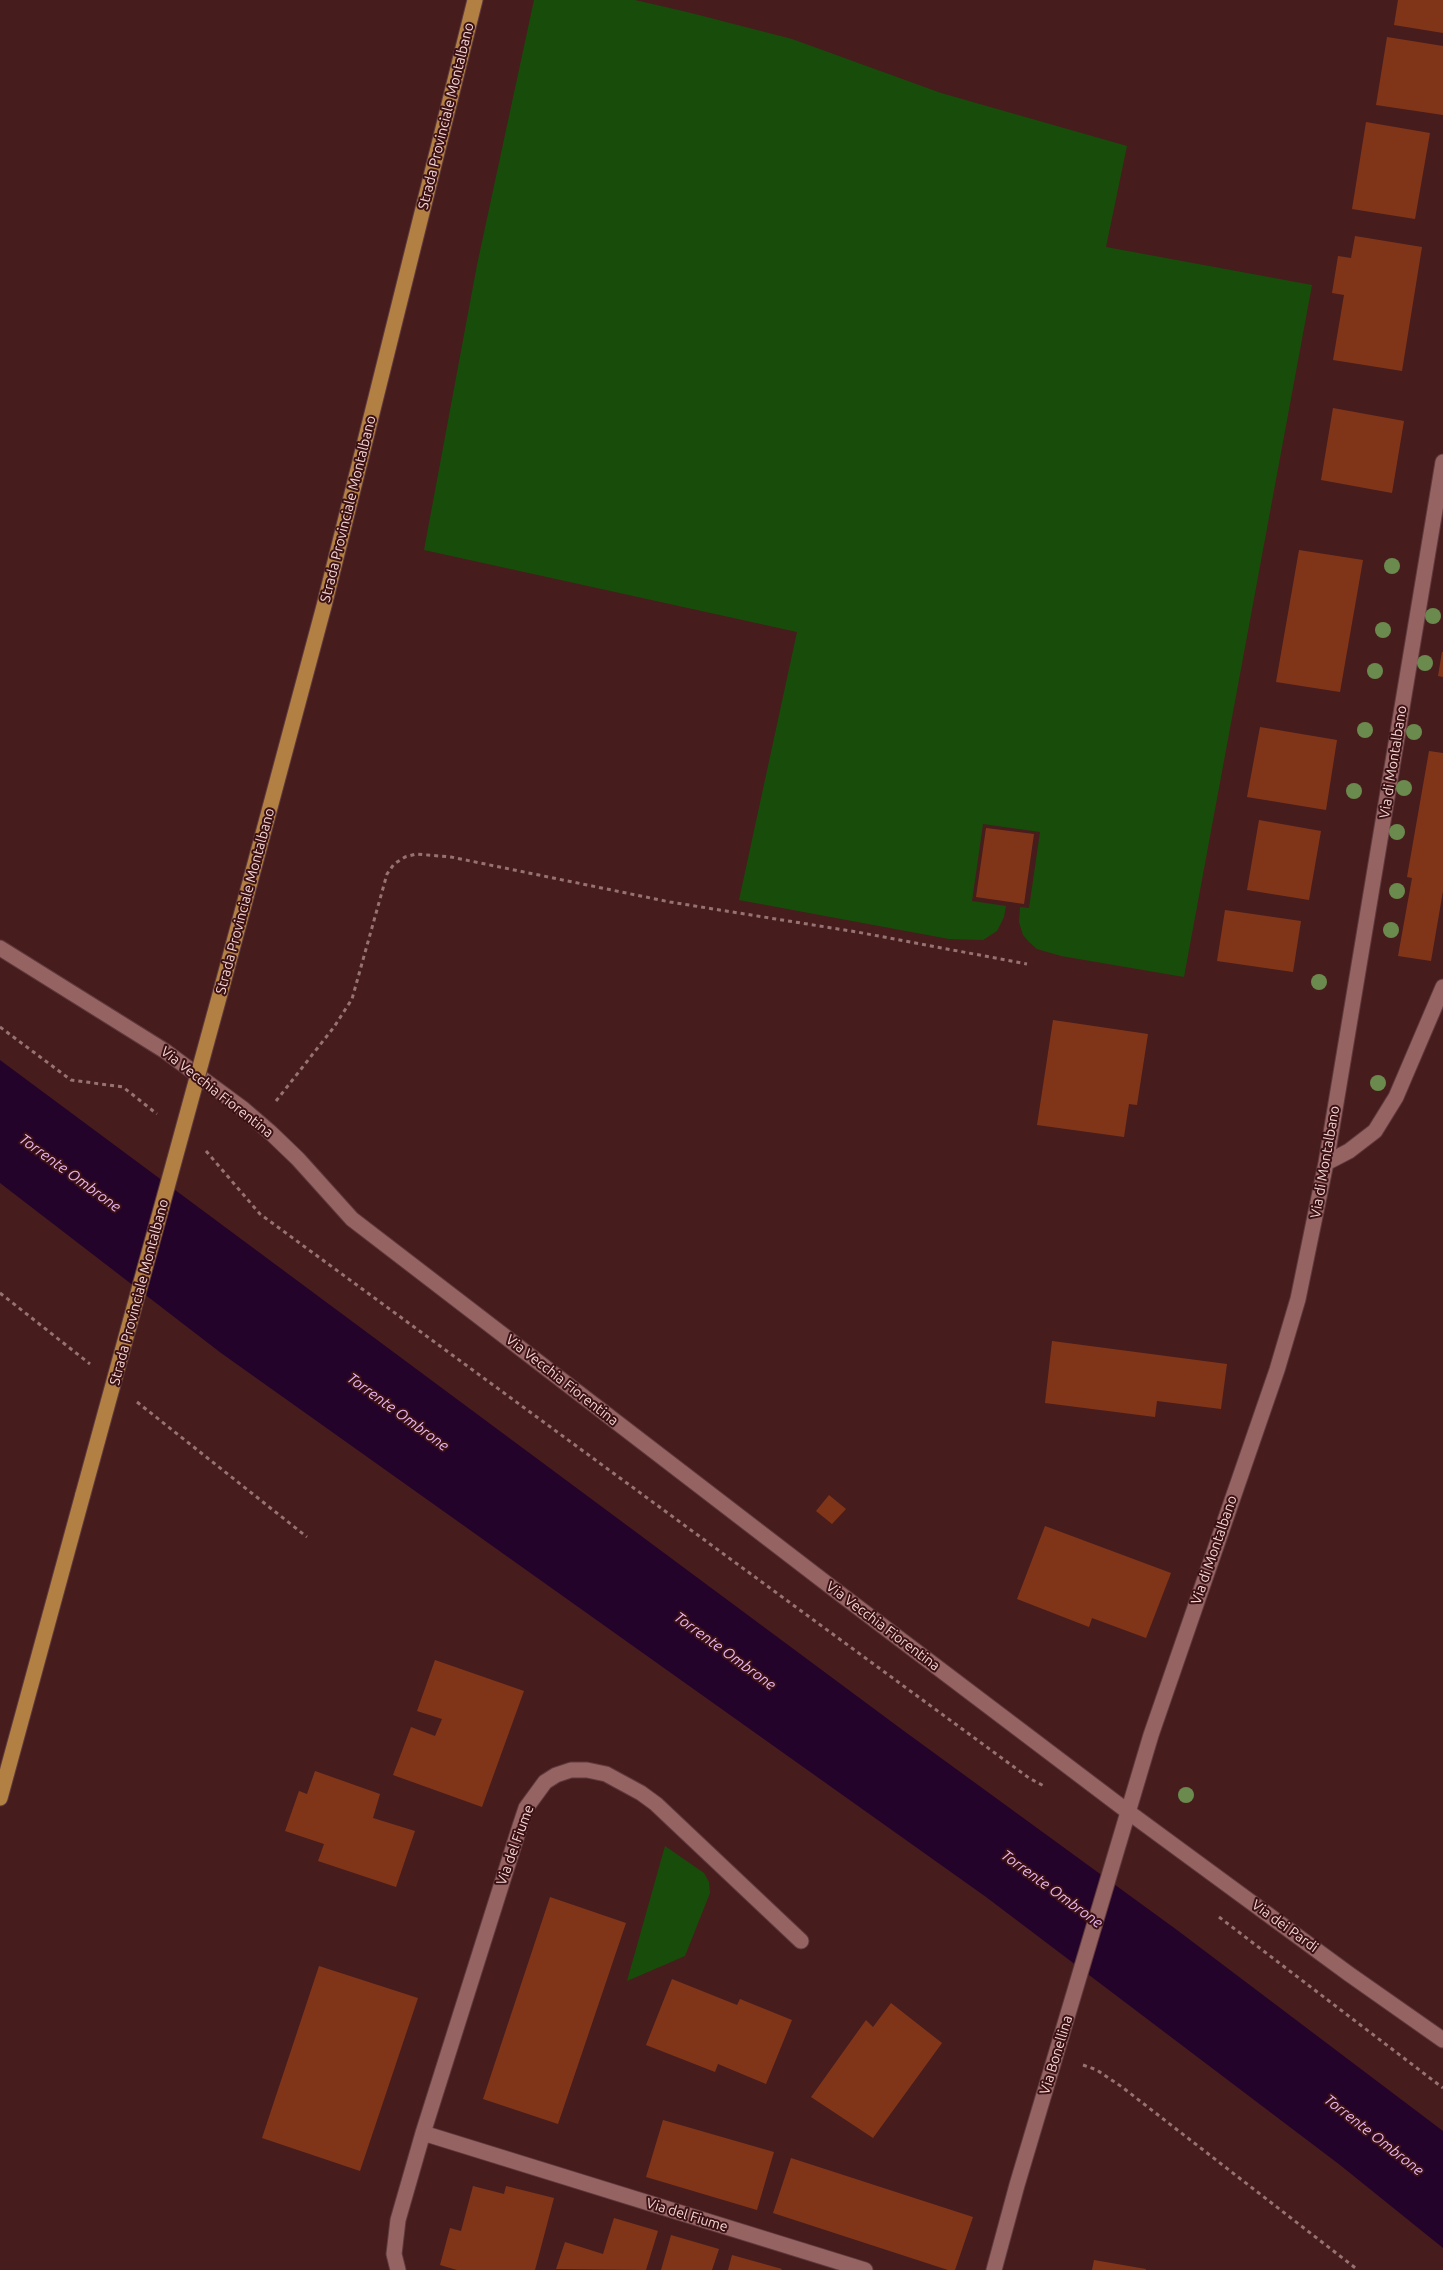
<!DOCTYPE html>
<html>
<head>
<meta charset="utf-8">
<style>
  body { margin:0 }
  canvas { display:block; background:#461c1d }
</style>
</head>
<body>
<canvas width="1443" height="2270"></canvas>
<script>
const ctx = document.querySelector('canvas').getContext('2d');
ctx.lineJoin = 'round';
function paint(path, color) {
  ctx.fillStyle = color;
  ctx.fill(path, 'evenodd');
}
function poly(rows) {
  const path = new Path2D();
  for (const r of rows) {
    path.moveTo(r[0], r[1]);
    for (let i = 2; i < r.length; i += 2) path.lineTo(r[i], r[i + 1]);
  }
  return path;
}
function strokePath(path, color, width, dash) {
  ctx.strokeStyle = color;
  ctx.lineWidth = width;
  ctx.lineCap = dash ? 'butt' : 'round';
  ctx.setLineDash(dash || []);
  ctx.stroke(path);
}
function drawText(font, color, halo, rows, align = 'center') {
  ctx.font = font + ' Ubuntu,sans-serif';
  ctx.lineWidth = 4;
  ctx.setLineDash([]);
  ctx.textBaseline = 'middle';
  ctx.strokeStyle = halo;
  ctx.fillStyle = color;
  for (const [text, x, y, turn = 0] of rows) {
    ctx.save();
    ctx.translate(x, y);
    ctx.rotate((+turn || 0) * Math.PI / 180);
    ctx.textAlign = isNaN(turn) ? turn : align;
    if (halo) ctx.strokeText(text, 0, 0);
    ctx.fillText(text, 0, 0);
    ctx.restore();
  }
}
paint(poly([
  [534,0,635,0,687,12,792,39,941,93,1127,146,1106,247,1312,285,1184,977,1061,956,1037,949,1029,942,1023,935,1019,922,1020,907,1029,908,1040,832,983,824,972,901,1006,906,1004,917,997,931,983,940,949,939,739,900,797,632,424,550,477,265],
  [665,1846,704,1873,709,1882,710,1893,685,1956,627,1981]
]), '#184c0a');
paint(poly([
  [0,1060,904,1731,1177,1930,1443,2131,1443,2248,1340,2165,986,1897,221,1353,0,1183]
]), '#24032b');
paint(poly([
  [1398,0,1443,0,1443,33,1394,25],
  [1387,37,1443,46,1443,115,1376,105],
  [1366,122,1430,133,1415,219,1352,209],
  [1355,236,1422,247,1402,371,1333,360,1344,295,1332,293,1338,256,1351,258],
  [1333,408,1404,421,1392,493,1321,480],
  [1299,550,1363,560,1340,692,1276,682],
  [1442,652,1443,652,1443,677,1438,676],
  [1260,727,1337,740,1326,810,1247,797],
  [1429,751,1443,753,1443,891,1431,961,1398,956,1412,878,1407,877],
  [1259,820,1321,831,1309,900,1247,890],
  [986,828,1034,834,1024,904,976,897],
  [1225,910,1301,921,1293,972,1217,961],
  [1053,1020,1148,1034,1137,1105,1129,1104,1124,1137,1037,1125],
  [1052,1341,1227,1364,1221,1409,1157,1401,1155,1417,1045,1403],
  [829,1495,846,1509,832,1524,816,1511],
  [1045,1526,1171,1573,1146,1638,1092,1618,1089,1627,1017,1599],
  [435,1660,524,1691,482,1807,393,1775,411,1727,435,1736,442,1719,417,1711],
  [315,1771,380,1794,373,1818,415,1831,396,1887,318,1861,324,1844,285,1831,299,1791,307,1794],
  [550,1897,626,1923,558,2124,483,2099],
  [319,1966,418,1998,360,2171,262,2138],
  [672,1979,737,2005,740,1999,792,2020,766,2084,718,2064,715,2072,646,2045],
  [891,2003,942,2043,873,2138,811,2097,866,2020,873,2027],
  [663,2120,774,2152,757,2210,646,2177],
  [791,2158,973,2217,955,2270,948,2270,773,2213],
  [473,2186,504,2194,506,2186,554,2198,535,2270,457,2270,440,2265,450,2228,461,2231],
  [614,2218,658,2231,646,2270,556,2269,565,2242,603,2254],
  [671,2235,719,2249,712,2270,661,2270],
  [732,2255,782,2269,781,2270,728,2270],
  [1094,2260,1146,2269,1146,2270,1092,2270]
]), '#803519');
const minor = poly([
  [0,948,165,1051,242,1108,271,1133,298,1159,352,1219,839,1593,1127,1811,1349,1974,1443,2040],
  [1326,1163,1349,1151,1375,1131,1396,1097,1443,987],
  [423,2133,865,2270],
  [398,2270,394,2254,398,2220,423,2133,520,1826,526,1808,545,1782,556,1775,571,1770,587,1770,606,1774,641,1793,656,1804,801,1941],
  [994,2270,1017,2185,1151,1735,1277,1370,1298,1299,1326,1163,1443,462]
]);
const major = poly([
  [223,983,324,606,475,0],
  [0,1798,83,1494]
]);
strokePath(minor, '#5f3a3d', 17);
strokePath(major, '#5f3a3d', 17);
strokePath(poly([
  [0,1027,71,1080,123,1087,157,1114],
  [276,1101,334,1027,352,999,387,874,394,864,405,857,416,854,451,857,670,902,857,932,1027,964],
  [206,1151,260,1214,1029,1778,1044,1786],
  [0,1293,90,1364],
  [137,1402,307,1537],
  [1219,1917,1443,2088],
  [1083,2065,1097,2070,1122,2087,1358,2270]
]), '#967272', 3, [4, 4]);
strokePath(minor, '#966363', 15);
strokePath(major, '#b38044', 15);
const majorBridge = poly([
  [83,1494,223,983]
]);
strokePath(majorBridge, '#5f3a3d', 17, []);
strokePath(majorBridge, '#b38044', 15);
ctx.fillStyle = '#6b8a4e';
for (const [x, y] of [
  [1392,566],
  [1433,616],
  [1383,630],
  [1425,663],
  [1375,671],
  [1365,730],
  [1414,732],
  [1404,788],
  [1354,791],
  [1397,832],
  [1397,891],
  [1391,930],
  [1319,982],
  [1378,1083],
  [1186,1795]
]) {
  ctx.beginPath();
  ctx.arc(x, y, 8, 0, 2 * Math.PI);
  ctx.fill();
}
drawText('14px', '#f4d6d5', '#3b1114', [
  ["Strada Provinciale Montalbano",446,116,-76],
  ["Strada Provinciale Montalbano",348,509,-76],
  ["Via di Montalbano",1393,762,-81],
  ["Strada Provinciale Montalbano",245,901,-75],
  ["Via Vecchia Fiorentina",217,1092,38],
  ["Via di Montalbano",1325,1162,-80],
  ["Strada Provinciale Montalbano",139,1292,-75],
  ["Via Vecchia Fiorentina",562,1380,38],
  ["Via di Montalbano",1214,1550,-71],
  ["Via Vecchia Fiorentina",883,1626,37],
  ["Via del Fiume",515,1845,-70],
  ["Via dei Pardi",1285,1926,36],
  ["Via Bonellina",1056,2055,-73],
  ["Via del Fiume",687,2215,17]
]);
drawText('italic 15px', '#e9b6f4', '#3b1114', [
  ["Torrente Ombrone",70,1173,36],
  ["Torrente Ombrone",398,1412,36],
  ["Torrente Ombrone",725,1651,36],
  ["Torrente Ombrone",1052,1889,36],
  ["Torrente Ombrone",1374,2135,38]
]);
</script>
</body>
</html>
